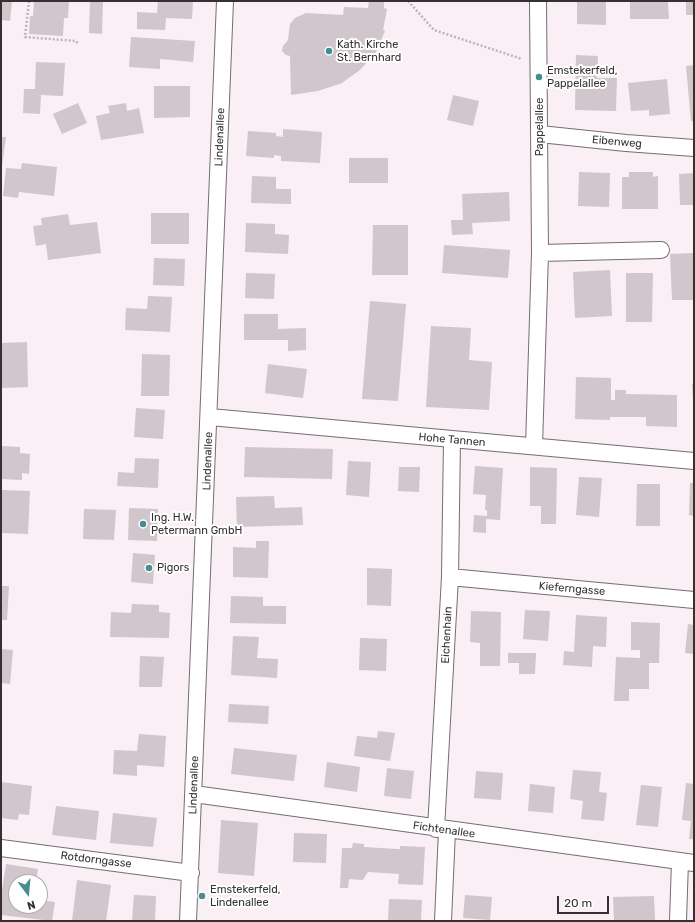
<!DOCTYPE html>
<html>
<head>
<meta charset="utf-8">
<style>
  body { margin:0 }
  #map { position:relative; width:695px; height:922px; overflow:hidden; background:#f9eff4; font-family:Rubik,sans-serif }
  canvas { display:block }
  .frame { position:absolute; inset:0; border:2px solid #353132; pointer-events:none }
  .north { position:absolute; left:8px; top:874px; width:40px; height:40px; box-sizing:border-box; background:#fff; border:1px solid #aeadad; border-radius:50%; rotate:164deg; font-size:11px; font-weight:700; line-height:16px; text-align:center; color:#353132 }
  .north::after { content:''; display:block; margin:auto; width:14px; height:18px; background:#458d8e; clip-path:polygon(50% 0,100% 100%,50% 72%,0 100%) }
  .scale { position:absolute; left:557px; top:896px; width:52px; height:18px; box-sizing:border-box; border:2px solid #353132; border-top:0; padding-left:5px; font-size:12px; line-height:14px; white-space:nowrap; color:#353132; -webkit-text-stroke:3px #fff; paint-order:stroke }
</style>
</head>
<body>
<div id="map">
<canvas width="695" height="922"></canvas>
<div class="frame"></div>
<div class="north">N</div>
<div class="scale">20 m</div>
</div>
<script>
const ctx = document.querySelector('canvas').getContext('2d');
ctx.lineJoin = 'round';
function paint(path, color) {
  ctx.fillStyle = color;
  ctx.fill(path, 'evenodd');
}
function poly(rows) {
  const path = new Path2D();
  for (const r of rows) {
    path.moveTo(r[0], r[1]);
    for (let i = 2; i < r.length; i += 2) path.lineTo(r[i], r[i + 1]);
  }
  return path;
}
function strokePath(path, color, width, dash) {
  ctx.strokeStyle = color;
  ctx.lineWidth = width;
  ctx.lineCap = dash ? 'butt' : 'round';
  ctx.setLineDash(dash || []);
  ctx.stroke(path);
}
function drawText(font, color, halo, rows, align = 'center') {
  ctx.font = font + ' Rubik,sans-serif';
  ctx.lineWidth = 4;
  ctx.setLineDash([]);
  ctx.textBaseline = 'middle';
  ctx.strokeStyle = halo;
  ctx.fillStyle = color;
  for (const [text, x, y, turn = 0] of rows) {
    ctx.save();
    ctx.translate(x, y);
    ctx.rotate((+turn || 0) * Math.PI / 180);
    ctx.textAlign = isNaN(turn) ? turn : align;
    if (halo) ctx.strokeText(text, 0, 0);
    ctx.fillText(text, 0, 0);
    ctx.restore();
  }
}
paint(poly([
  [1,1,12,1,10,21,1,20],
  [34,1,69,1,68,18,64,18,63,36,29,34,30,16,33,16],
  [90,1,103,1,102,34,89,33],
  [158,1,193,1,192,19,166,18,165,30,137,29,137,12,157,13],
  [369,1,384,1,384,8,387,9,383,30,385,31,376,52,360,70,342,83,318,91,291,95,290,56,286,55,282,51,283,46,288,40,290,24,295,18,306,13,343,15,344,7,368,8],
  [577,1,606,1,606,25,577,24],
  [630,1,668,1,669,19,630,19],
  [686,1,694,1,694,15,686,15],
  [131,37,195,41,193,62,160,59,160,69,129,67],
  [576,55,598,56,597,78,617,78,616,111,575,110],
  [36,62,65,63,63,96,41,95,40,114,23,113,24,89,35,89],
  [694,65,694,121,691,121,686,66],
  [667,79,670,114,649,116,649,110,631,111,628,83],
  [154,86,190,86,190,117,154,118],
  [453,95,479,101,473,126,447,120],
  [78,103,87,123,62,134,53,114],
  [126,103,127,111,139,108,144,133,101,140,96,116,110,113,108,106],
  [283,129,322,132,320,163,281,161,281,156,274,155,274,158,246,156,248,131,276,133,276,136,283,137],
  [1,137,6,137,2,166,1,166],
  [349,158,388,158,388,183,349,183],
  [22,163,57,167,54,196,19,192,18,198,3,196,6,168,21,169],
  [579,172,610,173,609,207,578,206],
  [629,172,653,172,653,177,658,176,658,209,622,209,622,177,629,177],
  [694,173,694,205,680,205,679,174],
  [252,176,276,177,276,189,291,189,291,204,251,203],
  [509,192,510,221,472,223,473,234,452,235,451,220,463,220,462,194],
  [151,213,189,213,189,244,151,244],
  [68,214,70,225,97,222,101,253,48,260,46,244,36,246,33,226,42,225,41,218],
  [246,223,275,224,275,234,289,235,288,254,245,252],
  [373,225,408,225,408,275,372,275],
  [444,245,510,250,508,278,442,273],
  [694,253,694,300,672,300,670,254],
  [154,258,185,259,184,286,153,285],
  [610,270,612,316,575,318,573,272],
  [246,273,275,274,274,299,245,298],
  [626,273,653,273,652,322,626,322],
  [148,296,172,297,170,332,125,330,126,308,147,309],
  [370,301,406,304,398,401,362,399],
  [244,314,278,314,278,329,306,328,306,350,288,351,288,340,244,340],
  [431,326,471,328,469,360,492,362,489,410,426,407],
  [27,342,28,387,1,388,1,343],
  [142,354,170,355,169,396,141,396],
  [268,364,307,369,303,398,265,393],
  [576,377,611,378,611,400,615,400,615,390,626,390,626,394,677,395,677,427,646,426,646,417,610,417,610,420,575,419],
  [692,384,694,384,694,403,693,403],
  [136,408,165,410,163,439,134,437],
  [1,446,20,447,20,453,30,454,29,474,22,473,22,480,1,479],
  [245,447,333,449,332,479,244,477],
  [135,458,159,459,158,488,117,486,118,472,134,473],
  [348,461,371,462,369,497,346,495],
  [475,466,503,468,500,520,486,519,486,533,473,532,474,515,487,516,487,510,485,510,486,495,473,494],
  [399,467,420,467,419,492,398,491],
  [530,467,557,468,556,524,541,524,541,506,530,506],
  [579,477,602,478,599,517,576,515],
  [690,483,694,483,694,516,689,515],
  [637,484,660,484,660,526,636,526],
  [1,490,30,491,28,534,1,533],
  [274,496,275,508,302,507,303,525,237,527,236,497],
  [129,508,158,509,157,541,128,540],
  [84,509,116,510,114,540,83,539],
  [256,541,269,541,268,578,233,577,233,547,256,548],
  [133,553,155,555,153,584,131,582],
  [367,568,392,569,391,606,367,605],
  [1,586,9,586,7,620,1,620],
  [231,596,263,597,263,606,286,606,286,624,230,623],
  [132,604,159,605,159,612,170,613,169,638,110,637,111,612,131,613],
  [525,610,550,611,548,641,523,639],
  [471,611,501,612,500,666,480,666,480,643,470,642],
  [576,615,607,617,606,647,593,646,592,667,563,665,564,651,574,652],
  [631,622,660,623,659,663,649,663,649,689,629,689,629,701,614,701,616,657,640,658,640,650,631,650],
  [688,624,694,625,694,654,685,653],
  [233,636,259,637,257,658,278,659,277,678,231,675],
  [360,638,387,639,386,671,359,670],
  [1,649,13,650,10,684,1,683],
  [508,653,536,653,535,674,519,674,519,663,508,663],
  [140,656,164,657,162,687,139,687],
  [229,704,269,706,268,724,228,722],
  [378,731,395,733,390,761,354,756,357,736,377,738],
  [139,734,166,736,164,767,137,765,137,776,113,774,114,750,137,751],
  [234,748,297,755,294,781,231,774],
  [327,762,360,767,357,792,324,787],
  [387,768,414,771,411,799,384,796],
  [573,770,601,772,599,792,607,793,604,821,581,819,583,801,570,799],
  [476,771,503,773,501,800,474,798],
  [1,782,32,786,29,815,19,814,18,820,1,818],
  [686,783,694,784,694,839,689,839,691,821,682,820],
  [530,784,555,787,553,813,528,811],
  [641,785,662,787,658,827,636,825],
  [56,806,99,811,96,840,52,835],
  [113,813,157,818,153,847,110,843],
  [221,820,258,823,254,876,218,873],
  [294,833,327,834,326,863,293,862],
  [353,843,364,844,364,847,397,849,400,849,400,846,425,847,423,885,398,884,399,874,368,872,363,880,349,879,348,888,340,888,342,848,352,848],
  [6,864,38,869,36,882,16,882,16,906,40,906,40,900,55,902,52,921,1,915,1,897],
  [77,880,111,885,106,921,72,921],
  [134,895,156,896,155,921,132,921],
  [465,895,492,897,490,920,463,918],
  [654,896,655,921,614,921,613,897],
  [389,899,422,900,421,921,388,921]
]), '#d0c6cb');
const street = poly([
  [540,134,626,143,694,148],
  [540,253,661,250],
  [210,417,694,461],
  [534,446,540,253,538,1],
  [450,577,694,600],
  [194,794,694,863],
  [436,829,450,577,452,440],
  [1,848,191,873],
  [188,921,225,1],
  [443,921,447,830],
  [678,921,680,861]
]);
strokePath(street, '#766d71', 18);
strokePath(poly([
  [29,1,25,37,76,41,78,44],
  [408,1,434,30,522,59]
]), '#bcb4b8', 2.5, [2, 2]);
strokePath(street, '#fff', 16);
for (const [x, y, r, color] of [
  [329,51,4,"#458d8e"],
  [539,77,4,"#458d8e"],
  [143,524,4,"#458d8e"],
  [149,568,4,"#458d8e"],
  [202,896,4,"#458d8e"]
]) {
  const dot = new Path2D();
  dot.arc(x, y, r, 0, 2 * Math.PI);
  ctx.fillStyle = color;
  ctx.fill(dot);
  strokePath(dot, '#fff', 1.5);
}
drawText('11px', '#353132', '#fff', [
  ["Kath. Kirche",337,45],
  ["St. Bernhard",337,58],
  ["Emstekerfeld,",547,71],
  ["Pappelallee",547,84],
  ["Ing. H.W.",151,518],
  ["Petermann GmbH",151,531],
  ["Pigors",157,568],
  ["Emstekerfeld,",210,890],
  ["Lindenallee",210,903]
], 'left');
drawText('11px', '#353132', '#fff', [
  ["Pappelallee",540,127,-90],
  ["Lindenallee",220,137,-88],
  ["Eibenweg",617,142,5],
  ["Hohe Tannen",452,440,5],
  ["Lindenallee",208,461,-88],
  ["Kieferngasse",572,589,5],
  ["Eichenhain",447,635,-87],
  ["Lindenallee",194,785,-88],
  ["Fichtenallee",444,830,8],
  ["Rotdorngasse",96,860,7]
]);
</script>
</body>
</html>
